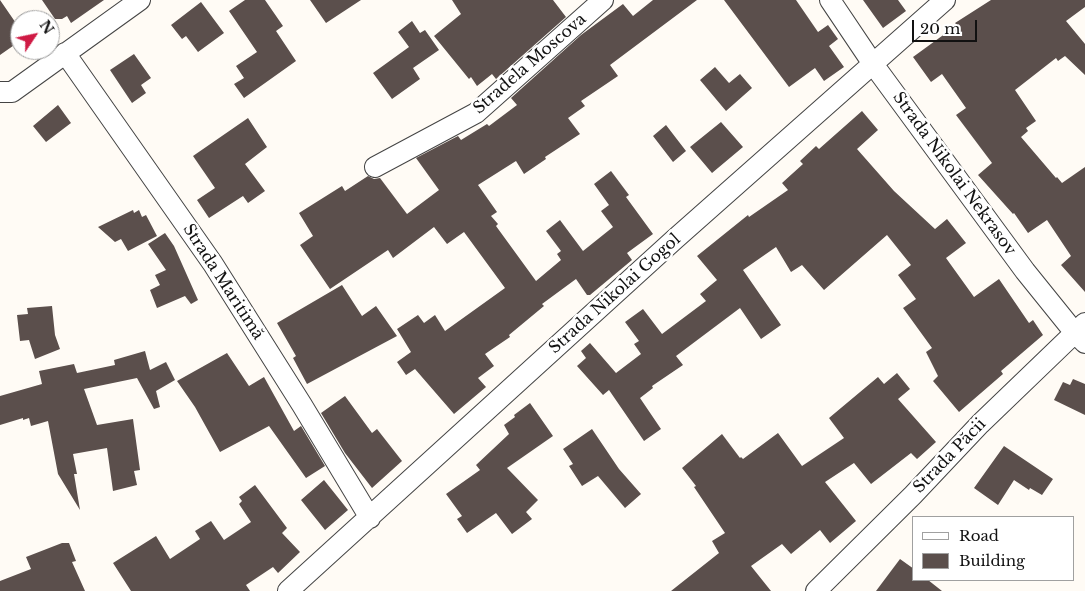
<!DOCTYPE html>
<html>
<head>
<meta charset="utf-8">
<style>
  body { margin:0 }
  #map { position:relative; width:1085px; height:591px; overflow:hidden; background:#fffbf5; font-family:"Libre Baskerville",serif }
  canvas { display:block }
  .legend { position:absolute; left:912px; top:516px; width:162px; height:65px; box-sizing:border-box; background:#fff; border:1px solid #a0a0a0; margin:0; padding:6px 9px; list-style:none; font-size:15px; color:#111 }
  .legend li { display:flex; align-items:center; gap:10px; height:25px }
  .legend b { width:25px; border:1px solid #a0a0a0 }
  .north { position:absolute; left:10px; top:10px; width:50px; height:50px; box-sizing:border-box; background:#fff; border:1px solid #a0a0a0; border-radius:50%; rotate:56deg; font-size:14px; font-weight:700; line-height:20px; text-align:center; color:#111 }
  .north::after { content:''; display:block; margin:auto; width:18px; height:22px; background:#cf1a44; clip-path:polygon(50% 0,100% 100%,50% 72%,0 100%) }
  .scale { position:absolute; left:912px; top:20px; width:65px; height:22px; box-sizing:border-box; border:2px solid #111; border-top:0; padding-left:6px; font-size:15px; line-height:18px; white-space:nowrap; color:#111; -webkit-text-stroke:4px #fff; paint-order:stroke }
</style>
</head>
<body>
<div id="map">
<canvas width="1085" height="591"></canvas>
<ul class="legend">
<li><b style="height:6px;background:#fff"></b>Road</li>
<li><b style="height:14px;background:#5b4f4c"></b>Building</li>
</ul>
<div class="north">N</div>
<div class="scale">20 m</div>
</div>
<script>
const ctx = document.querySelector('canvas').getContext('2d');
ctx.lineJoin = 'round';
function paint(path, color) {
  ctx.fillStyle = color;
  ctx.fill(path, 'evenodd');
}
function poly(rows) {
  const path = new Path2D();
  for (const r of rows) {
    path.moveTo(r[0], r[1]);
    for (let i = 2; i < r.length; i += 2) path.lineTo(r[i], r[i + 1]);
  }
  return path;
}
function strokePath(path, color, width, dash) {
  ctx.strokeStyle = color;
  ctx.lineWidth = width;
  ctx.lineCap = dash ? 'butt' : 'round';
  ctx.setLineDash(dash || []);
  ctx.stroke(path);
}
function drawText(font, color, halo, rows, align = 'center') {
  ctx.font = font + ' "Libre Baskerville",serif';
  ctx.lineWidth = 5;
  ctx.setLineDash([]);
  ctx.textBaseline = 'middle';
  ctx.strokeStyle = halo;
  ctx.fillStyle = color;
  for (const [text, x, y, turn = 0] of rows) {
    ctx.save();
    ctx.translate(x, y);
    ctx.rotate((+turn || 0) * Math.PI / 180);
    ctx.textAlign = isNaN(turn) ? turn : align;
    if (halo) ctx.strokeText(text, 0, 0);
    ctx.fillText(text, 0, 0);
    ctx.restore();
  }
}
paint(poly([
  [0,0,20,29,20,41,0,55],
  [42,0,104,0,71,23,67,16,62,19,55,19],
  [245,0,265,0,283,26,276,31,296,61,244,98,234,84,244,78,236,66,257,52,229,11],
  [310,0,361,0,326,23],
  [452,0,553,0,566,17,496,79,492,74,477,86,471,77,469,79,434,36,461,14],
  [653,0,697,0,610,65,618,76,581,101,585,106,568,118,580,134,545,157,546,159,524,174,516,161,478,185,497,212,491,216,498,224,496,226,536,281,561,260,557,254,561,251,546,231,560,220,583,251,613,227,601,211,609,205,594,184,611,171,629,195,626,197,653,234,627,253,632,260,590,295,587,295,576,279,542,304,544,306,509,335,510,337,485,354,494,366,478,378,486,387,454,414,415,369,406,375,397,362,411,352,397,329,418,315,424,323,435,315,445,331,505,288,464,232,447,244,434,227,393,258,388,250,330,289,300,245,313,236,299,213,342,186,345,191,368,176,374,179,380,178,407,214,439,190,416,158,458,136,461,140,487,124,489,126,517,105,511,98,581,35,623,4,633,16],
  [724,0,796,0,818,32,828,25,838,39,829,46,844,67,824,81,815,68,789,87],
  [863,0,898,0,906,11,883,28],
  [991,0,1085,0,1085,7,1066,21,1085,44,1085,75,1065,56,1058,61,1056,58,1015,90,1036,121,1026,128,1028,131,1021,137,1056,178,1057,177,1062,183,1085,167,1085,292,1061,265,1071,256,1047,220,1028,233,1014,213,1013,214,978,175,992,163,956,115,966,108,942,74,931,82,913,57,957,25,955,23],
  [201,2,224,33,198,52,186,36,182,39,171,25],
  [412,21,420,33,425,30,439,50,413,68,420,79,392,99,373,73,409,47,398,32],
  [134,54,151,78,141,85,146,93,132,103,110,70],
  [715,67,729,83,740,74,752,88,726,111,700,80],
  [58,105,71,123,46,142,33,126],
  [862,111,878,130,857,149,894,191,935,229,947,219,966,243,946,258,974,297,999,279,1029,323,1033,320,1043,335,1001,371,1003,374,959,412,933,381,938,376,926,352,932,348,903,308,916,299,898,275,911,265,887,235,824,290,802,265,791,272,776,247,743,270,781,325,761,339,740,308,676,356,683,365,652,386,653,388,640,398,661,429,644,441,609,390,603,395,577,366,586,358,581,351,590,343,616,373,641,354,634,344,639,341,625,322,643,309,662,334,706,301,700,294,717,280,697,256,748,215,749,217,788,190,782,183,803,164,800,161,816,146,819,149],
  [248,118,267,147,245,164,265,191,248,203,243,196,209,218,197,200,215,188,193,156],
  [721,122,743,147,712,173,690,147],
  [666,125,686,151,673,162,653,136],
  [133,210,134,213,139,210,142,217,146,215,157,236,128,251,121,239,115,242,98,227],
  [165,233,174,246,198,300,191,304,185,296,157,308,150,290,160,285,155,275,166,270,148,244],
  [342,285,362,316,376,306,397,336,307,384,293,358,296,356,277,323],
  [52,306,55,335,60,349,35,359,29,340,20,341,17,315,28,314,27,308],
  [145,351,150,370,166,362,175,380,156,391,160,407,154,409,137,378,84,389,97,425,133,419,140,470,134,471,137,485,113,491,107,448,73,454,77,474,74,474,80,510,58,474,48,421,31,426,29,418,23,420,23,418,0,425,0,396,42,384,39,371,74,364,77,373,115,365,114,360],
  [227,353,249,386,264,377,294,431,301,426,325,466,306,478,269,426,220,452,195,407,177,381],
  [897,373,910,389,898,399,936,442,917,459,911,453,871,484,854,463,825,482,856,521,830,543,820,530,791,554,782,544,751,566,771,591,671,591,719,553,712,541,725,533,694,487,696,486,682,468,722,434,740,458,741,457,743,459,778,433,802,466,844,438,829,418,878,377,884,384],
  [1073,379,1085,384,1085,415,1054,400,1063,382,1070,385],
  [345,396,372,433,377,429,402,461,372,488,345,453,321,413],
  [530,403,553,436,507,468,538,500,526,512,532,519,512,534,496,513,467,533,457,519,462,516,446,494,480,470,476,465,509,434,504,425,515,417,514,415],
  [592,429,619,469,641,494,625,508,598,476,582,486,569,466,573,464,563,449],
  [1004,446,1053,479,1042,495,1030,488,1029,490,1014,480,998,505,974,488],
  [324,480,348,510,325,530,301,500],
  [255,485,287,528,282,533,300,552,278,573,273,567,246,585,250,591,131,591,113,563,156,536,170,559,200,539,195,531,211,521,224,540,251,522,239,504,242,501,239,497],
  [62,543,69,543,76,561,72,562,85,591,0,591,0,581,31,569,26,557],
  [900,559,914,569,914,580,928,580,942,591,876,591]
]), '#5b4f4c');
const minor = poly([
  [830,0,873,64,1025,271,1075,333,1085,343],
  [65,53,213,264,302,405,370,518],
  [0,92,12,92,140,0],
  [375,167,476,113,603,0],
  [288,591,675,239,945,0],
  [816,591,913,495,980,424,1085,323]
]);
strokePath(minor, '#444', 22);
strokePath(minor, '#fff', 20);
drawText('16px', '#111', '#fff', [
  ["Stradela Moscova",530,64,-41],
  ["Strada Nikolai Nekrasov",954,174,54],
  ["Strada Maritimă",223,282,57],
  ["Strada Nikolai Gogol",615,294,-42],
  ["Strada Păcii",950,456,-46]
]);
</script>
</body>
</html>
